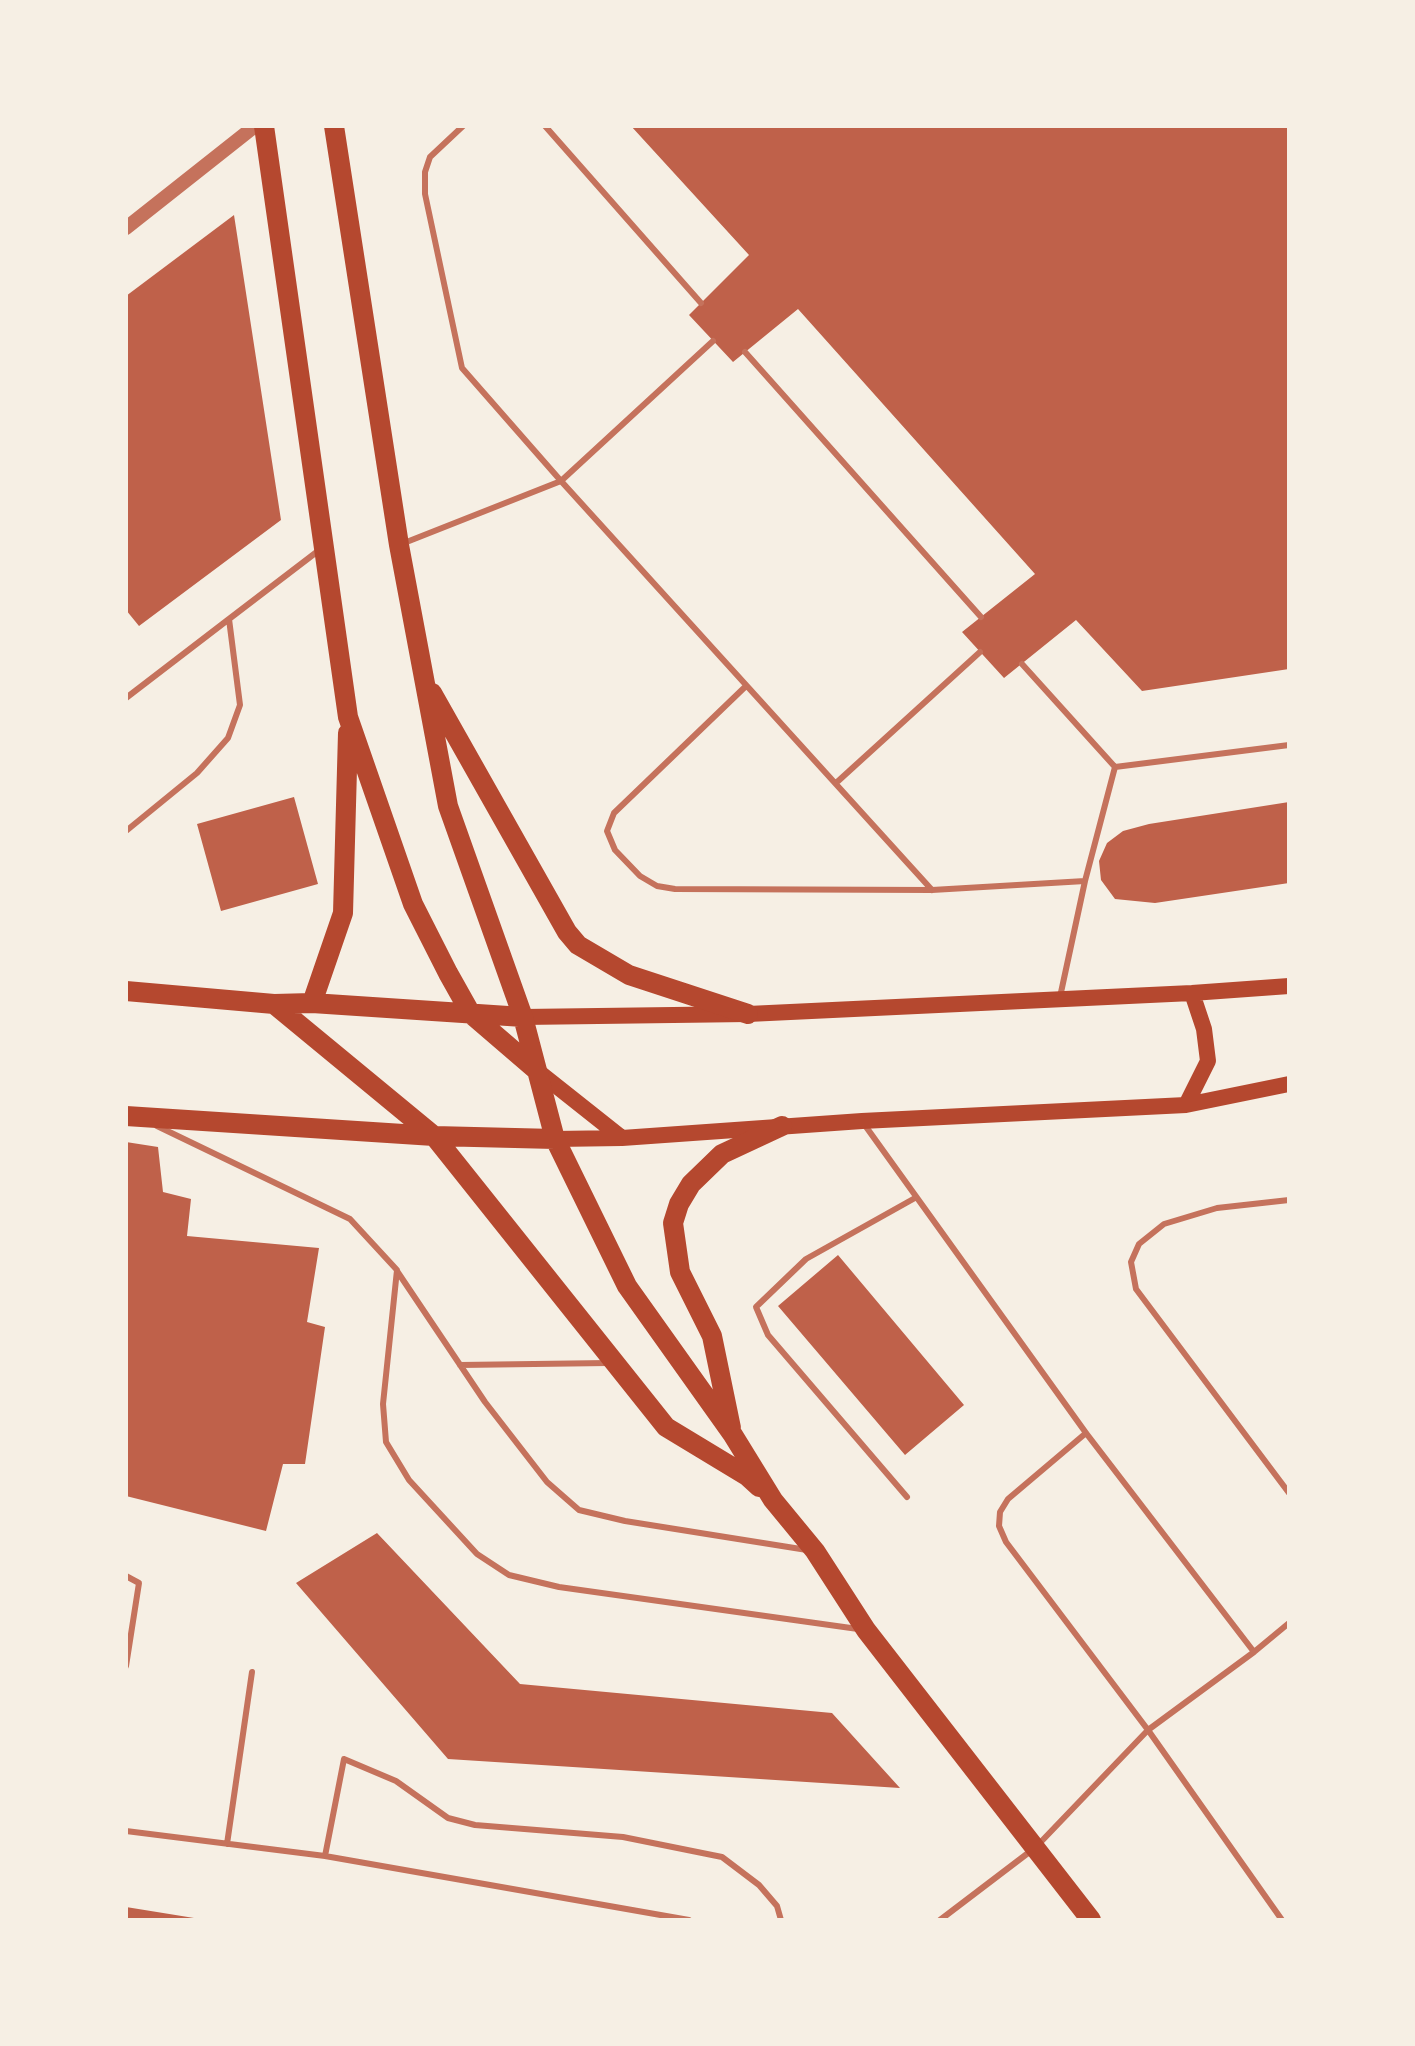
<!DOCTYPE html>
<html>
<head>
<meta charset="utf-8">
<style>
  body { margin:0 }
  #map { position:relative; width:1415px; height:2046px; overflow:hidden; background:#f6efe4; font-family:Raleway,sans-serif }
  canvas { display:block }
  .frame { position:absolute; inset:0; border:128px solid #f6efe4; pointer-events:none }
</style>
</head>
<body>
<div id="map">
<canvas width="1415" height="2046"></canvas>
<div class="frame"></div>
</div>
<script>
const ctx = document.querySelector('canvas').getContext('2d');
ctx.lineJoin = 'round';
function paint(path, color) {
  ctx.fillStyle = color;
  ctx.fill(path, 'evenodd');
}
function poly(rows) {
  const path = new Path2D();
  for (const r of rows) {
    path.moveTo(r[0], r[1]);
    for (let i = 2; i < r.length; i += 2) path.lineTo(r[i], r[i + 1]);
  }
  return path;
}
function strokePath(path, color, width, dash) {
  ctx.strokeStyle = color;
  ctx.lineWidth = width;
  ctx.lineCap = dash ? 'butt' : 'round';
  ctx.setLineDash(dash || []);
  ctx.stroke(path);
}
paint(poly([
  [631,126,1289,126,1289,669,1142,691,1076,620,1004,678,962,632,1035,574,798,309,733,362,689,315,749,255],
  [234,215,281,520,139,626,126,610,126,296],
  [294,797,318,884,221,911,197,824],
  [1289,802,1289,883,1155,903,1115,899,1101,880,1099,861,1107,843,1123,831,1149,824],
  [126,1142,158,1147,163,1192,191,1199,187,1236,319,1248,307,1322,325,1327,305,1464,283,1464,266,1531,126,1496],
  [838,1255,964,1405,905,1455,778,1306],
  [377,1533,520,1684,832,1713,900,1788,448,1759,296,1583],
  [126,1907,194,1918,193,1920,126,1920]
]), '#bf614a');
strokePath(poly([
  [463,126,430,157,425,172,425,194,462,368,561,481,932,890],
  [545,126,701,303],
  [745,352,981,617],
  [404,543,561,481,713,341],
  [229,619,318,551],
  [1022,664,1115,767,1289,745],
  [746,686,614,813,607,831,615,850,640,876,657,886,675,889,932,890,1085,881],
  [126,698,229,619,240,705,228,738,197,773,126,831],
  [836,783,980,652],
  [1060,997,1085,881,1115,767],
  [864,1124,1086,1433,1254,1652],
  [157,1126,350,1219,397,1270,383,1404,386,1442,409,1480,477,1554,509,1575,559,1587,858,1629],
  [1289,1200,1217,1208,1164,1224,1139,1244,1131,1262,1136,1289,1289,1493],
  [397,1271,485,1402,547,1482,579,1510,625,1521,807,1550],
  [460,1365,608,1363],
  [1086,1433,1008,1499,1000,1512,999,1526,1006,1542,1148,1730,1282,1920],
  [907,1497,768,1335,756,1307,806,1259,915,1198],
  [126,1576,139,1583,126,1666],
  [126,1831,325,1856,689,1920],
  [227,1844,252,1672],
  [325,1856,344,1759,396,1781,448,1818,475,1825,623,1837,722,1857,759,1885,777,1906,781,1920],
  [940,1920,1036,1847,1148,1730,1254,1652,1289,1623]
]), '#c5725c', 6);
strokePath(poly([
  [126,228,255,126]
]), '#c5725c', 14);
strokePath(poly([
  [523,1017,748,1014,1192,993,1289,986],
  [535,1069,622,1138],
  [1186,1105,1208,1061,1204,1029,1192,993],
  [555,1139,622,1138,862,1121,1186,1105,1289,1084]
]), '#b5482f', 16);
strokePath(poly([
  [264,126,348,717,413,904,448,973,471,1014,535,1069],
  [334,126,399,545,448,806,523,1017,555,1139,627,1286,733,1435,773,1500,815,1551,866,1630,1091,1920],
  [432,693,567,932,578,945,629,975,748,1014],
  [126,991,274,1004,312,1003,523,1017],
  [312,1003,343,913,348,733],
  [274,1004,434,1136,666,1427,747,1476,759,1487],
  [126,1116,434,1136,555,1139],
  [731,1428,712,1336,680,1272,673,1223,679,1204,691,1184,722,1154,782,1126]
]), '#b5482f', 20);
</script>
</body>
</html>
